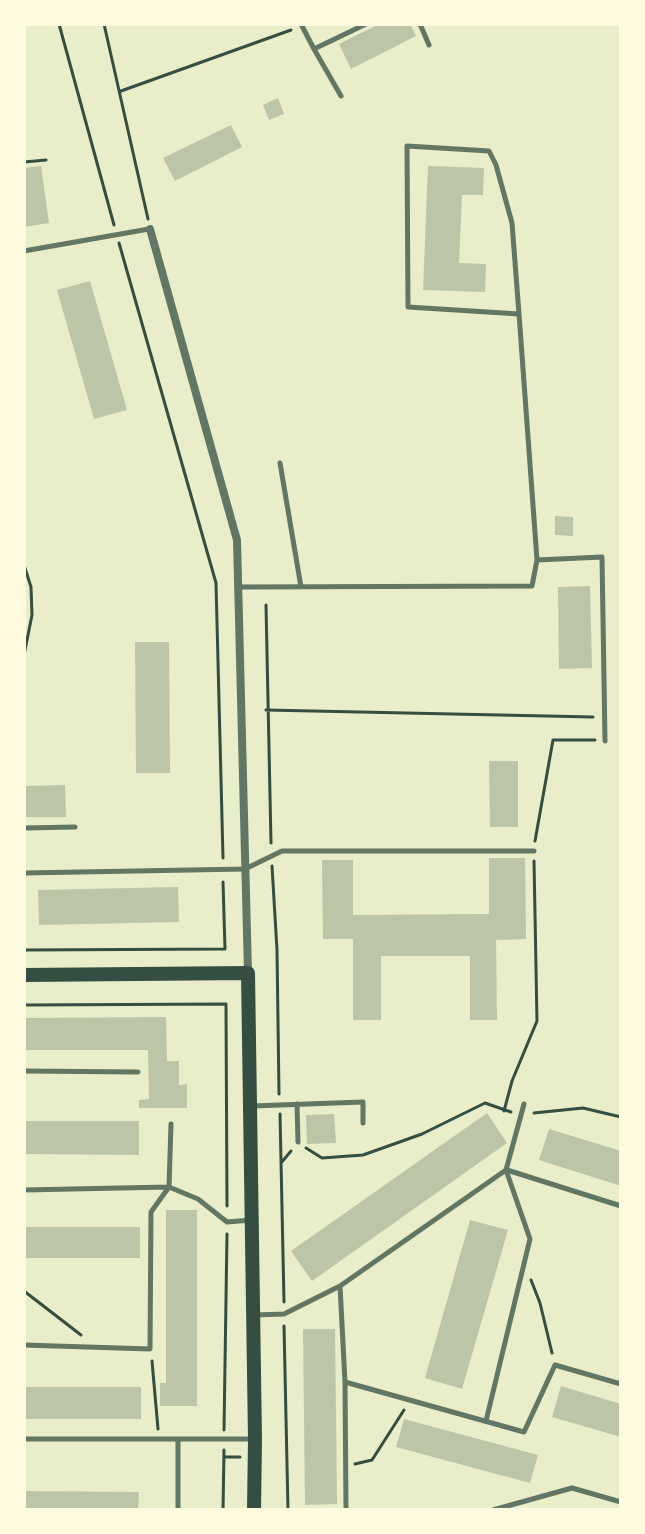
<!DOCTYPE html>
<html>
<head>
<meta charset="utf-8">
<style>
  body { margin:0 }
  #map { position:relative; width:645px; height:1534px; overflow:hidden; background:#e9edc9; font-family:"DM Sans",sans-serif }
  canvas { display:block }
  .frame { position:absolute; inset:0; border:26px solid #fefae0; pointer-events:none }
</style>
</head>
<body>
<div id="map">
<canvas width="645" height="1534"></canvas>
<div class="frame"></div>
</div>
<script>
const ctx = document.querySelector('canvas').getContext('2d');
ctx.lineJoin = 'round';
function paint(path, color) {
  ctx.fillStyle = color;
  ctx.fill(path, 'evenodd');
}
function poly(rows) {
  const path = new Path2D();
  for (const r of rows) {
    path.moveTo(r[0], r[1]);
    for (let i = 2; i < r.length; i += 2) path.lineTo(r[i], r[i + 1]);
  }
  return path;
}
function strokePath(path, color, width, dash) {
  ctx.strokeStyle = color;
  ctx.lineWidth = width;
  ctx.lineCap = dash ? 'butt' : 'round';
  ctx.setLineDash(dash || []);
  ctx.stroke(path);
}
paint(poly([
  [379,24,410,24,416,36,351,69,339,44],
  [278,98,284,114,269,120,263,105],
  [231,125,242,147,175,181,163,158],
  [41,166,49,223,24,227,24,168],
  [428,166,484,168,483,195,462,195,459,263,486,264,485,292,423,290],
  [90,281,127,410,94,419,57,290],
  [555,516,573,517,573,536,555,535],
  [590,586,592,668,559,669,558,587],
  [135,642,169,642,170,773,136,773],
  [489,761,518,761,518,827,490,827],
  [65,785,66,817,24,817,24,786],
  [489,858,525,858,526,939,496,940,497,1020,470,1020,470,956,381,956,381,1020,353,1020,353,939,323,939,322,860,353,860,353,915,489,914],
  [178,887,179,922,39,925,38,890],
  [166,1017,167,1061,179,1061,179,1085,187,1084,187,1108,139,1108,139,1100,149,1099,148,1050,24,1050,24,1018],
  [487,1113,507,1143,312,1281,291,1251],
  [334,1114,336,1143,307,1144,306,1115],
  [24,1121,139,1121,139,1155,24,1154],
  [549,1129,621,1151,621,1186,539,1160],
  [166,1210,197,1210,197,1406,160,1406,160,1383,166,1383],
  [470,1220,508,1230,462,1389,425,1378],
  [24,1227,140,1227,140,1258,24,1258],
  [303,1329,335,1329,337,1504,305,1505],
  [561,1386,621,1404,621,1437,552,1417],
  [24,1387,141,1387,141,1419,24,1419],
  [404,1419,538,1455,530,1483,396,1447],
  [24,1491,139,1492,138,1510,24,1510]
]), '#bcc5a7');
strokePath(poly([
  [59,24,114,225],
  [104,24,148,219],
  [121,91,291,30],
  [24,162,46,160],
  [119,243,216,583,223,858],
  [24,565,31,587,32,615,24,655],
  [266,605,271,843],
  [266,710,593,717],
  [535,841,553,740,595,740],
  [272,866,277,950,279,1094],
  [24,950,225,949,223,882],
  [24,1005,226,1004,227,1206],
  [504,1111,512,1081,537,1021,534,861],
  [534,1113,583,1108,621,1117],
  [280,1114,284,1302],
  [306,1148,322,1158,363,1155,422,1134,485,1103,511,1112],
  [281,1163,291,1151],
  [531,1280,540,1303,552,1353],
  [24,1291,81,1335],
  [284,1326,288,1510],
  [152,1361,158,1429],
  [224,1430,227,1234],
  [224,1457,240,1457],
  [355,1464,372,1460,404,1410],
  [223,1510,224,1450]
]), '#344e41', 3);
strokePath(poly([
  [301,24,314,49,366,24],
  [420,24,429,45],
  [314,49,341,96],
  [24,251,149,229],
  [519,314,408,307,407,146,489,151,496,165,512,223,519,314,537,560,602,557,605,741],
  [280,463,301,587],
  [239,587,532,586,537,560],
  [24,828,75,827],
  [24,873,245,869,282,851,534,851],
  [24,1071,138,1072],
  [297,1104,298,1142],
  [252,1106,363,1102,363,1123],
  [507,1170,621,1206],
  [24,1190,169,1187,198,1199,227,1222,251,1220],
  [340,1286,345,1382,346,1510],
  [255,1315,284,1314,340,1286,506,1170],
  [24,1345,150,1349,151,1212,169,1187,171,1124],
  [345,1382,524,1432,555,1365,621,1384],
  [486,1421,530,1239,506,1170,524,1104],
  [24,1439,254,1439],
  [178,1510,178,1439],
  [493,1510,572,1488,621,1502]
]), '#617663', 5);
strokePath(poly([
  [150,229,237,540,248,973]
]), '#617663', 8);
strokePath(poly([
  [24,975,248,973,255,1439,254,1510]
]), '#344e41', 14);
</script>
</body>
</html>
